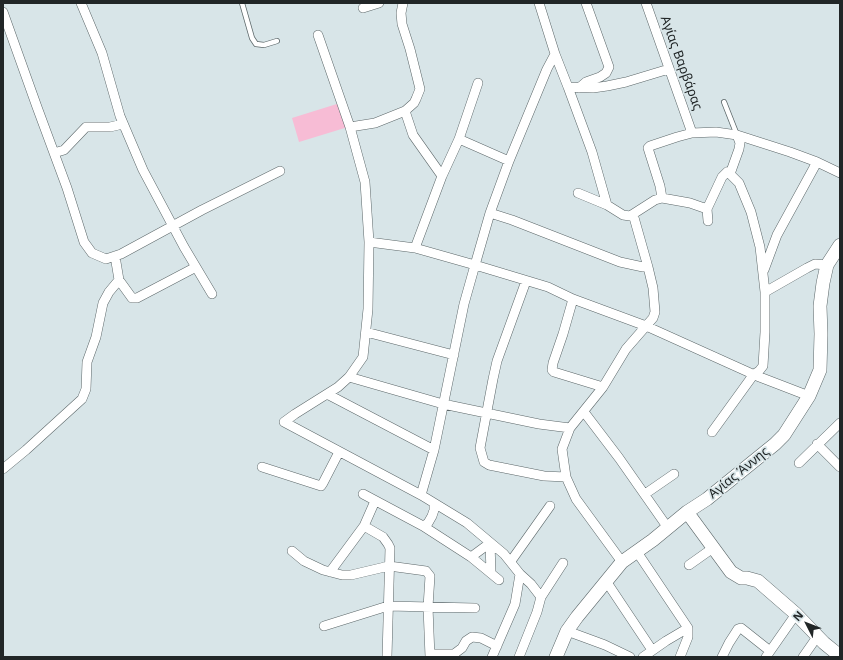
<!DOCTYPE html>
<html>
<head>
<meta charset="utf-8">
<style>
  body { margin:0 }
  #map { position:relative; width:843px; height:660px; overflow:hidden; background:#d8e5e8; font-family:"Noto Sans",sans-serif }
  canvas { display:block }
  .frame { position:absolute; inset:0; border:4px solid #212627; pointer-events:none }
  .north { position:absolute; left:787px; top:604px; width:40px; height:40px; -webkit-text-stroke:3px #d8e5e8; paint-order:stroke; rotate:312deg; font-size:11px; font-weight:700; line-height:16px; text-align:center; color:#212627 }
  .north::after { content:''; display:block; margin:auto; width:14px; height:18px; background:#212627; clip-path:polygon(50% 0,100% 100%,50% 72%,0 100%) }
</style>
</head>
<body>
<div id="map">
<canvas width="843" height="660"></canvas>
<div class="frame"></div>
<div class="north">N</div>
</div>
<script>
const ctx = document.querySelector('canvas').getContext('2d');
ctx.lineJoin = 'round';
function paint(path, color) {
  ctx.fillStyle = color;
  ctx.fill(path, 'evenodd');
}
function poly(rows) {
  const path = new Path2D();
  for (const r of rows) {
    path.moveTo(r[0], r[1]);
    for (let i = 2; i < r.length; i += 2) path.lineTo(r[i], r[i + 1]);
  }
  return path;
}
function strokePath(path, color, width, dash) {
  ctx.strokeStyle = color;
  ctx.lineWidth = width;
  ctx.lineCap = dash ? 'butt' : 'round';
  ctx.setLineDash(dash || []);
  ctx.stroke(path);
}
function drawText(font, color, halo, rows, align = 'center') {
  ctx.font = font + ' "Noto Sans",sans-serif';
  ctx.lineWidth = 3.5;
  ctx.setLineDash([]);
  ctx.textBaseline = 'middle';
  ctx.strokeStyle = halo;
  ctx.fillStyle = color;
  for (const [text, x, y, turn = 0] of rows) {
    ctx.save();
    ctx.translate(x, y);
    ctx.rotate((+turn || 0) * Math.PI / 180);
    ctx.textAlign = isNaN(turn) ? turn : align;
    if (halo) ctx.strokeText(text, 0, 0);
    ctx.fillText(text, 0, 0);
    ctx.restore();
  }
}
paint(poly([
  [340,103,348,127,299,142,292,118]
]), '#f7bcd5');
const lane = poly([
  [242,3,252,38,256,44,264,45,277,41],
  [724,102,737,135]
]);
const street = poly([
  [81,3,102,53,120,116,143,170,184,247,212,294],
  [646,3,692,133],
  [363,8,379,3],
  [3,12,37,107,67,188,84,242,92,253,106,259,121,254,202,210,280,171],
  [318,35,350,127,365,182,369,242,415,248,475,265,490,213,509,161,547,69,555,54,539,3],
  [555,54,568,87,593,88,607,86,626,82,669,69],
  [568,87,592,152,607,205],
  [579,88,586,82,600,77,606,73,609,67,586,3],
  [405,111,413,135,442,176],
  [350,127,375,123,405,111,414,103,416,99,420,89,410,49,402,24,401,13,403,3],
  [459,139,478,83],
  [54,153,64,150,86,127,110,127,123,124],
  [730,174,739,149,740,143,737,135],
  [578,193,607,205,623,215,630,216,655,200,662,198,690,203,707,209],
  [662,198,660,186,648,148,650,146,677,137,692,133,716,132,737,135,790,152,817,162,840,173],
  [490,213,512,220,620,262,643,267,648,267,653,288,655,312,653,318,626,349,603,387,570,428,562,449,566,477,576,499,622,562],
  [633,214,648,267],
  [708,221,707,209,722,177,727,172,730,174,739,183,751,212,760,247,765,292],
  [369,242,368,309,363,357,349,377,338,387,295,414,284,422,421,495],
  [415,248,442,176,459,139,509,161],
  [764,270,777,235,817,162],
  [119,280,132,298,137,298,196,267],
  [526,281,497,361,493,379,480,448,484,462,489,465,544,476,566,477],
  [573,299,563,334,553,363,552,370,554,372,603,387],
  [366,332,454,355],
  [349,377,443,404,539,424,570,428],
  [327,394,434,450],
  [584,412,619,458,668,528],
  [712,432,754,374,759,371,763,366,765,332,765,292,807,268,815,264,827,265],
  [817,444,840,467],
  [799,463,840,423],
  [262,467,321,486,323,483,339,452],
  [3,469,26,450,82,399,86,389,87,362,96,337,103,303,109,292,119,280,115,256],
  [363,494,423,526,471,557,499,580],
  [645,494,674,474],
  [364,526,383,537,388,544,390,548,387,657],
  [423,526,428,523,432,516,434,510,434,503],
  [490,543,491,573],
  [292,551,304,561,323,570,342,575,351,575,389,566,426,571,430,576,428,607,430,657],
  [637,552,688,628,688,637,680,657],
  [471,557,490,543],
  [511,561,550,506],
  [689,565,713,548],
  [330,572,364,526,375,501],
  [520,574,531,584,541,597],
  [606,581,652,650],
  [324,626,388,606,475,608],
  [567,631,605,645,630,657],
  [430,654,454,654,462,648,466,641,472,637,481,638,497,646],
  [492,657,515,604,520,574,504,554,467,523,421,495,434,450,464,304,475,265,548,287,573,299,646,326,757,376,809,396],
  [519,657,537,612,541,597,563,563],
  [643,657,666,641,688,628],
  [722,657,729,643,738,629,741,628,770,651],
  [766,657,796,614],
  [803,657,817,637]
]);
const secondary = poly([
  [687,512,731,572,741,578,747,578,758,581,796,614,824,643,840,656],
  [556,657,567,631,577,617,622,562,653,540,687,512,707,499,775,444,784,435,809,396,820,370,821,334,820,306,823,283,827,265,840,245]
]);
strokePath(lane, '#5c6769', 6);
strokePath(street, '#5c6769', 10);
strokePath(secondary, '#5c6769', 14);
strokePath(lane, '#fff', 4.5);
strokePath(street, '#fff', 9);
strokePath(secondary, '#fff', 13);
drawText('13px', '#212627', '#d8e5e8', [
  ["Αγίας Βαρβάρας",681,63,70],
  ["Αγίας Άννης",739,473,-39]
]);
</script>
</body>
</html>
